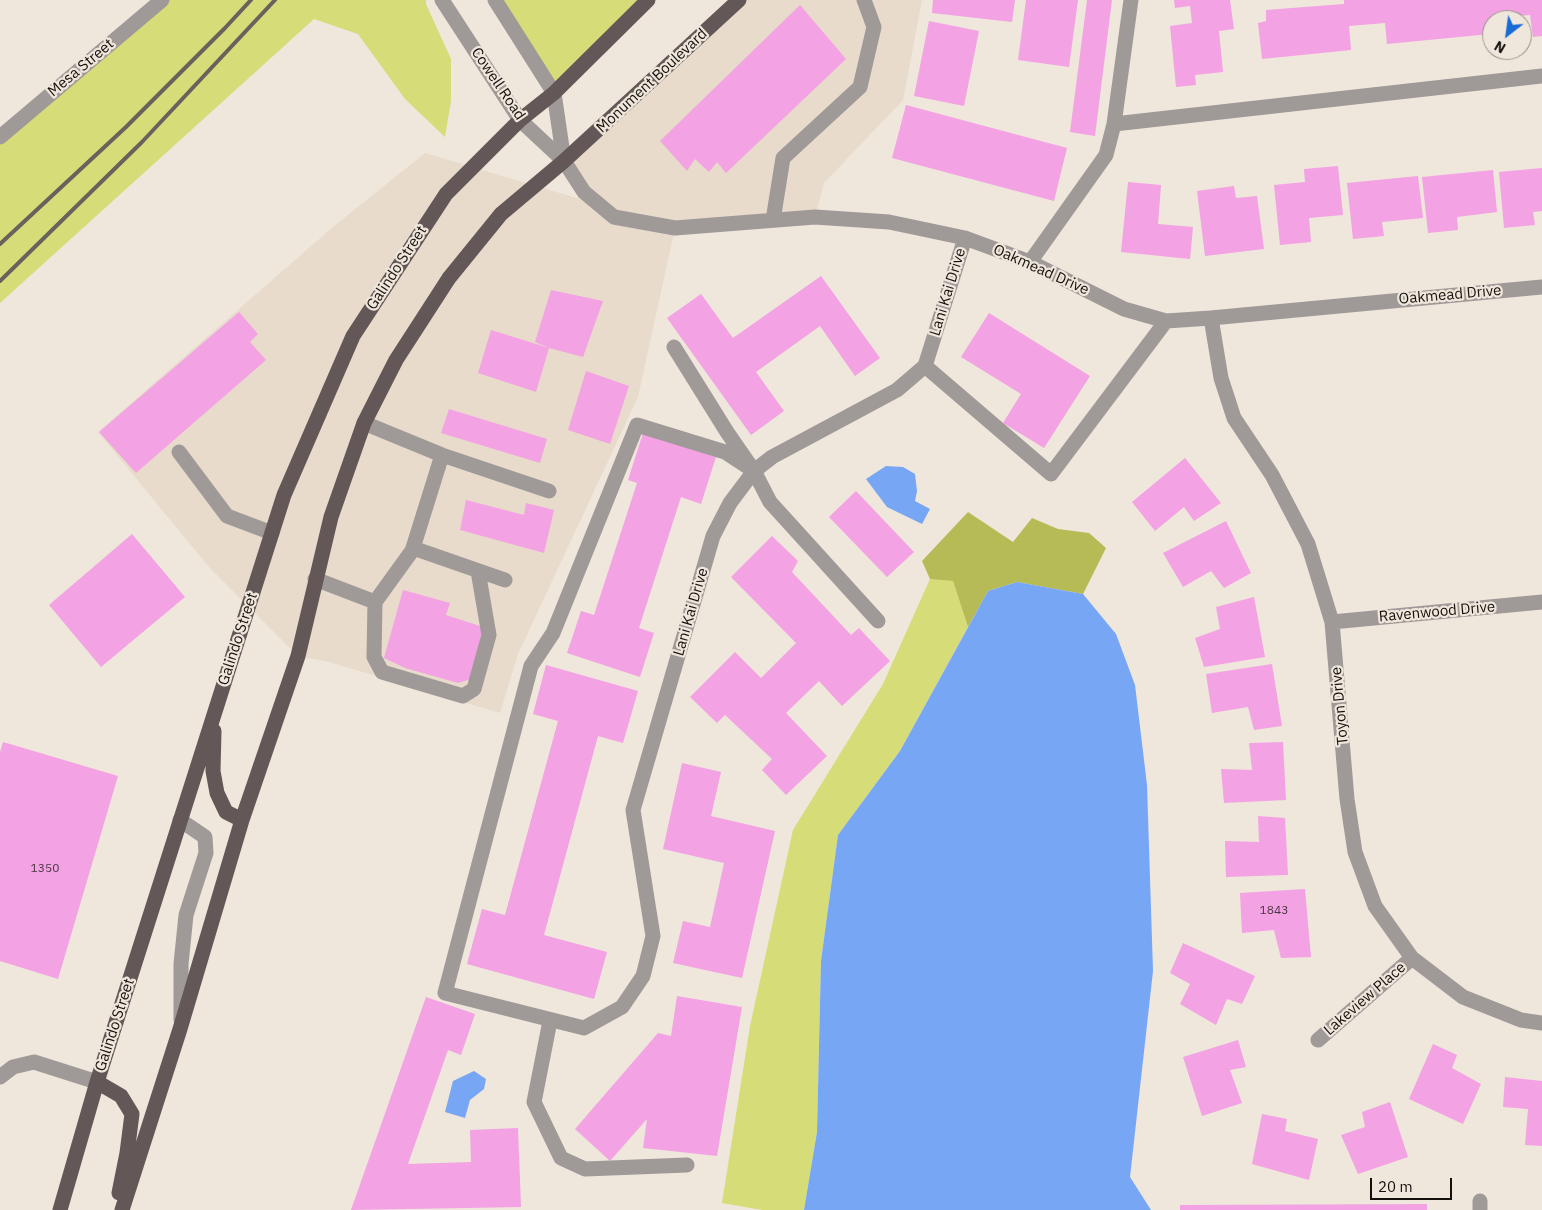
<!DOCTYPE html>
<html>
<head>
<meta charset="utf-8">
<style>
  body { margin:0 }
  #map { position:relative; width:1542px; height:1210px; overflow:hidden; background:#efe6dc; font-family:"IBM Plex Sans",sans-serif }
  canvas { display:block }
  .north { position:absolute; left:1482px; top:10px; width:50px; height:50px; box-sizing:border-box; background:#efe6dc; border:1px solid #979189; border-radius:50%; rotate:210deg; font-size:14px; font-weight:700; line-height:20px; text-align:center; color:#14110d }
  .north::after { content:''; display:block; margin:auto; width:18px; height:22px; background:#186ad5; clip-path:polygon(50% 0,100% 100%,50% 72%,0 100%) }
  .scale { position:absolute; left:1370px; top:1178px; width:82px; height:22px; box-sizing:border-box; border:2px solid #14110d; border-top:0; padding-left:6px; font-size:15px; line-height:18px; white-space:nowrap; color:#14110d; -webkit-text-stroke:4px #efe6dc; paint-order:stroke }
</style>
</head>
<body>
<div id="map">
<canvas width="1542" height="1210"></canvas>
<div class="north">N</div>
<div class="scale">20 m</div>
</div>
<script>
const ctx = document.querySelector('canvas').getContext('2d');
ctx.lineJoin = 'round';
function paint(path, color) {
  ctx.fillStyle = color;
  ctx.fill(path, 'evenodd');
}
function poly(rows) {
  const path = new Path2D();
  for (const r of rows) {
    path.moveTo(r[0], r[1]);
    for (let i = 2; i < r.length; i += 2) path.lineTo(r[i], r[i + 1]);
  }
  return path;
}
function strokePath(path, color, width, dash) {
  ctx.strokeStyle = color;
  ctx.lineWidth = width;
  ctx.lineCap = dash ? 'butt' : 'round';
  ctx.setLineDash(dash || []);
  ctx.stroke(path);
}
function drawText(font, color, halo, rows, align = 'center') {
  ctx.font = font + ' "IBM Plex Sans",sans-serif';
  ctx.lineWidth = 4.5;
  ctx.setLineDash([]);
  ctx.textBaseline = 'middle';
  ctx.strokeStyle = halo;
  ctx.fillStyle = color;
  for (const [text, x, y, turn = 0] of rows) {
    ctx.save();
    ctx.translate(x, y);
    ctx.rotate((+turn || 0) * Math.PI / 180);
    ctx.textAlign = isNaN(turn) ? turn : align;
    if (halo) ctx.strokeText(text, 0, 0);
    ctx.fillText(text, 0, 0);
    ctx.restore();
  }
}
paint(poly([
  [739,0,922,0,903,100,824,183,815,217,675,228,638,397,518,654,500,713,329,662,298,656,208,566,98,432,333,227,425,153,600,205,564,161]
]), '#e9dbcb');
paint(poly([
  [162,0,426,0,426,4,451,59,451,101,445,137,405,99,358,34,314,19,0,303,0,137],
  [494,0,652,0,554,93],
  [930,579,953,581,968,627,900,751,838,835,821,961,817,1132,804,1210,762,1210,722,1203,750,1026,793,830,883,684]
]), '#d6dc77');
paint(poly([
  [968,512,1013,542,1032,518,1058,529,1089,533,1106,548,1083,594,1017,582,988,591,968,627,953,581,930,579,922,561]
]), '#b6bb55');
paint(poly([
  [886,466,903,467,915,474,917,491,915,501,930,509,922,524,887,507,866,479],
  [1017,582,1083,594,1116,634,1135,685,1147,785,1153,971,1130,1177,1151,1210,804,1210,817,1132,821,961,838,835,900,751,988,591],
  [474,1071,486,1079,484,1089,470,1100,465,1118,445,1112,453,1081]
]), '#77a6f4');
paint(poly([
  [933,0,1015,0,1012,22,932,13],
  [1026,0,1078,0,1069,67,1018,60],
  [1087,0,1112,0,1095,136,1070,132],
  [1174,0,1230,0,1234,29,1219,31,1223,72,1195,75,1196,85,1176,87,1170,26,1192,23,1190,6,1175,8],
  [1344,0,1542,0,1542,36,1533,37,1530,15,1489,18,1490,34,1387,44,1385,23,1349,26,1351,50,1262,59,1258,23,1266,21,1266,10,1344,4],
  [800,5,846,59,726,173,717,162,709,172,695,159,687,171,660,141],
  [929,21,979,31,964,106,914,96],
  [906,105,1067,148,1054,201,892,158],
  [1338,166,1343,215,1309,218,1311,242,1280,245,1274,185,1305,182,1304,169],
  [1542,168,1542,211,1533,212,1535,225,1504,228,1499,172],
  [1493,170,1497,212,1457,217,1458,230,1428,233,1422,177],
  [1418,176,1423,218,1382,222,1384,236,1353,239,1347,183],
  [1128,182,1161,185,1158,224,1193,227,1190,259,1121,252],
  [1234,186,1236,198,1257,196,1264,249,1205,256,1197,191],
  [821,276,880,358,855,376,820,326,756,372,784,411,751,435,667,318,701,294,733,338],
  [551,290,603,301,583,357,549,348,536,392,478,373,491,330,549,348,535,342],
  [239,312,258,334,250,342,266,360,136,473,99,432],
  [989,313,1090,376,1044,448,1003,423,1021,394,961,357],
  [586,371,629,386,610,444,568,430],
  [449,409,547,439,540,463,441,433],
  [643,433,716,457,701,504,681,497,639,628,654,633,640,677,567,653,581,611,594,615,637,483,628,480],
  [1185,458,1221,503,1194,521,1184,507,1155,531,1132,502],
  [856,491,914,552,887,577,829,517],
  [466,500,524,515,526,503,554,510,544,553,460,530],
  [1226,521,1251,573,1224,588,1211,571,1183,587,1163,553],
  [132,534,185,597,101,667,49,605],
  [772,536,798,561,792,572,851,635,859,628,890,661,842,706,819,681,786,713,827,756,786,795,762,770,772,759,725,715,717,723,690,697,735,652,761,678,796,643,731,577],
  [403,590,450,603,446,615,483,627,471,679,458,683,405,668,384,658],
  [1254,597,1265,657,1204,667,1195,638,1220,629,1216,607],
  [1272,664,1282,726,1254,730,1248,707,1212,713,1206,674],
  [546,665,638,691,623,743,598,736,544,935,607,952,594,999,467,964,482,909,505,915,558,721,533,714],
  [3,742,118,776,58,979,0,961,0,752],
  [1283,742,1286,800,1224,803,1221,769,1252,770,1249,743],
  [682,763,721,772,711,816,775,831,742,978,673,963,683,921,710,927,724,863,663,849],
  [1258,816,1285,818,1288,875,1226,877,1225,841,1259,842],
  [1305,889,1311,957,1281,958,1274,930,1242,933,1240,893],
  [1183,943,1255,976,1242,1004,1227,999,1216,1025,1180,1004,1190,984,1170,973],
  [677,996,742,1007,717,1156,643,1148,647,1119,610,1161,575,1129,658,1033,671,1036],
  [426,997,475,1014,461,1055,448,1050,408,1164,471,1162,470,1130,518,1128,521,1207,351,1210],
  [1238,1040,1246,1067,1230,1070,1242,1103,1202,1116,1183,1057],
  [1433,1044,1457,1055,1452,1068,1481,1084,1463,1124,1409,1099],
  [1505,1077,1542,1081,1542,1146,1525,1145,1528,1109,1503,1107],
  [1390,1102,1408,1157,1358,1174,1341,1135,1365,1127,1362,1112],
  [1262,1114,1287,1119,1285,1131,1318,1139,1309,1180,1252,1164],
  [1427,1204,1427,1210,1180,1210,1180,1205]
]), '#f3a2e3');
strokePath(poly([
  [442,0,520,120,564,161,584,192,614,217,675,228,815,217,889,222,965,238,1030,262,1124,309,1166,321,1211,318,1542,287],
  [495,0,554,93,564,161],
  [1114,124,1542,76],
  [0,137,162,0],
  [773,220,783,158,860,87,874,27,864,0],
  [1030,262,1106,155,1114,124,1131,0],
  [1211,318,1221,378,1234,418,1272,475,1308,544,1332,622,1347,799,1355,852,1375,906,1412,958,1463,997,1521,1020,1542,1023],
  [674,347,727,432,754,471,770,502,878,621],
  [925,366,1051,474,1166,321],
  [364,423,442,455,549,491],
  [179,452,227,516,272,533],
  [442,455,413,548,505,580],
  [754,471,725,452,637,425,553,633,531,666,445,993,584,1028,622,1007,643,976,653,936,633,810,713,536,730,503,754,471,772,457,897,390,925,366,965,238],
  [315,579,375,602,374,657,382,672,463,696,474,689,489,635,478,571],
  [375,602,414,548],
  [1332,622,1542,602],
  [180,820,205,837,206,853,186,915,181,964,181,1020],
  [550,1021,534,1102,561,1158,585,1169,687,1165],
  [1318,1040,1412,958],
  [0,1077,13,1067,34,1062,97,1082],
  [1480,1210,1480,1201]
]), '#9f9998', 15);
strokePath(poly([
  [214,731,213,771,217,793,226,812,242,820],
  [97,1082,121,1096,132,1114,127,1153,119,1193],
  [60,1210,97,1082,284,495,353,336,446,194,520,120,554,93,648,0],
  [122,1210,180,1029,242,820,298,656,331,517,364,423,396,360,449,278,501,214,564,161,739,0]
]), '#635857', 15);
strokePath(poly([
  [0,244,126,127,225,28,251,0],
  [0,281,142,142,275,0]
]), '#67625c', 4);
drawText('12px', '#4c3542', null, [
  ["1350",45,869],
  ["1843",1274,911]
]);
drawText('15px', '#14110d', '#efe6dc', [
  ["Mesa Street",81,68,-40],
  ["Monument Boulevard",652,81,-43],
  ["Cowell Road",498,84,56],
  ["Galindo Street",397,268,-57],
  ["Oakmead Drive",1041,270,24],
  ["Lani Kai Drive",948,292,-73],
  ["Oakmead Drive",1450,295,-5],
  ["Lani Kai Drive",691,612,-74],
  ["Ravenwood Drive",1437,612,-5],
  ["Galindo Street",238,639,-72],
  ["Toyon Drive",1340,706,-95],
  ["Lakeview Place",1365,999,-41],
  ["Galindo Street",115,1025,-72]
]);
</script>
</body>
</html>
